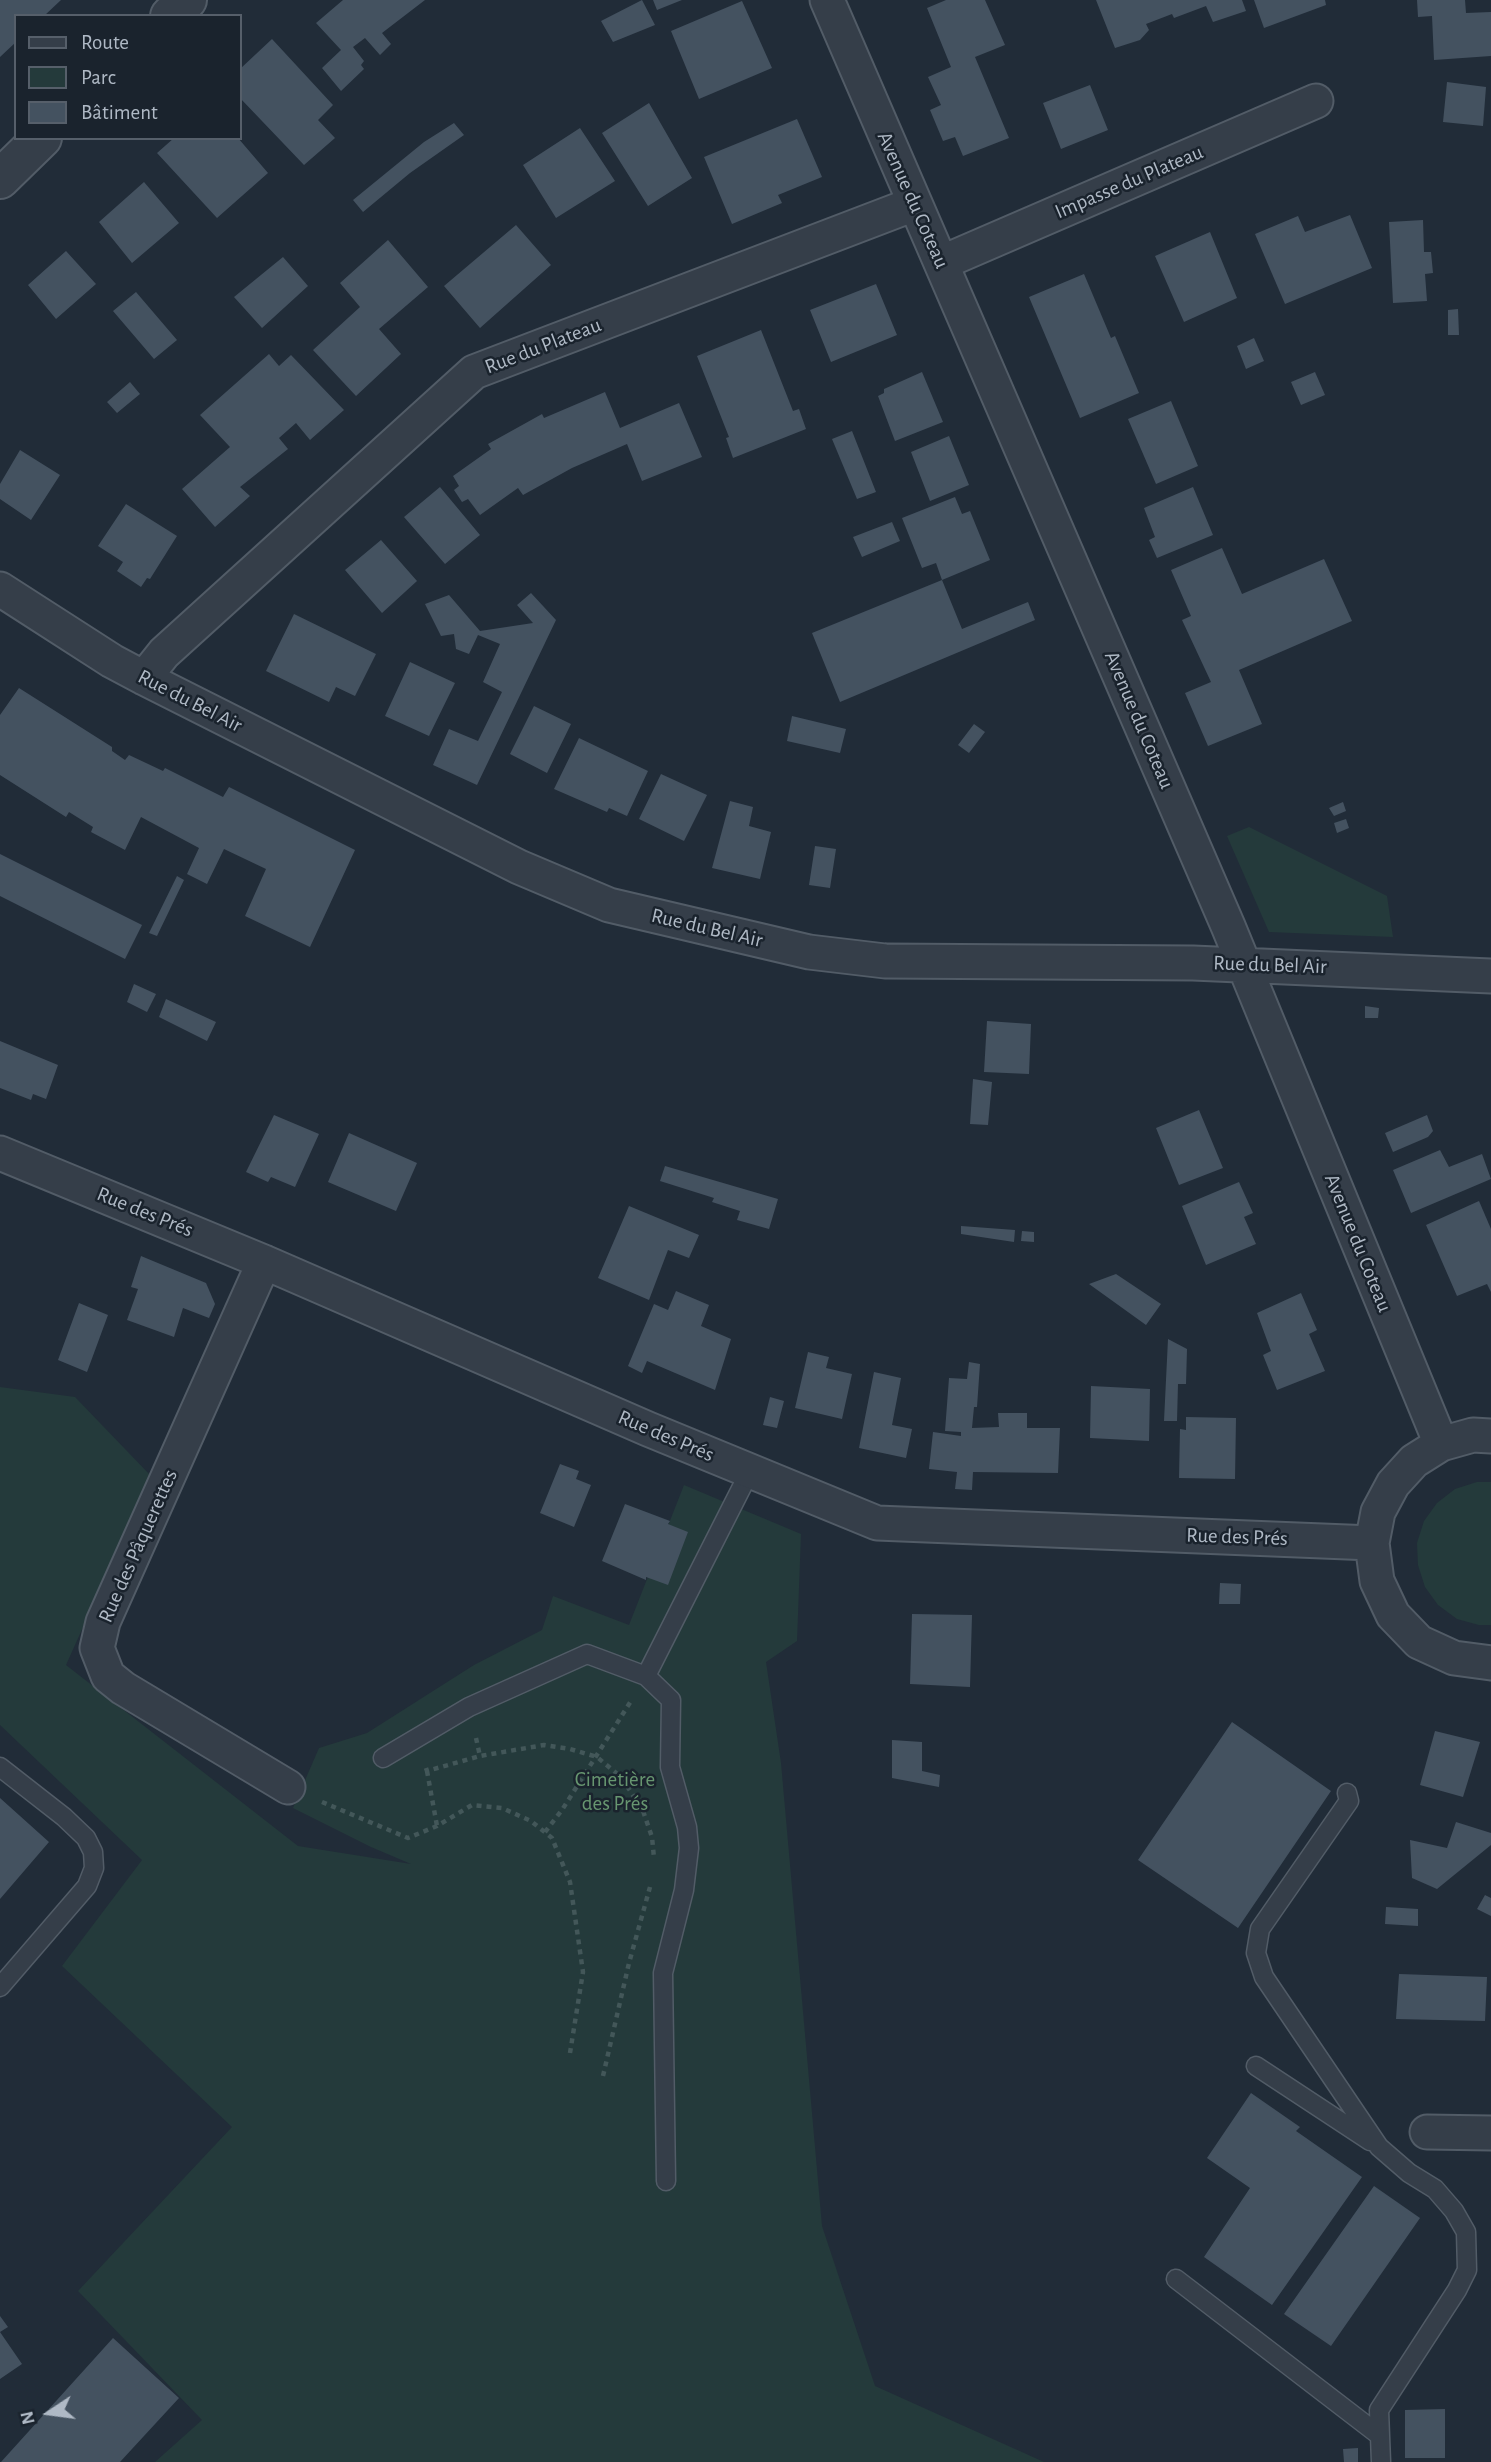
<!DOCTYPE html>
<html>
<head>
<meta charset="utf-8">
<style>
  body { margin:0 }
  #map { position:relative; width:1491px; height:2462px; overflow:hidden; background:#212c38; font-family:"Alegreya Sans",sans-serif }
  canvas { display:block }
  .legend { position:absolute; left:14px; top:14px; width:228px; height:126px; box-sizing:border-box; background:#1a232d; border:2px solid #565f6a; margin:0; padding:9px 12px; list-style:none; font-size:21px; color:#afb9c5 }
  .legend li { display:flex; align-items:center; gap:14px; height:35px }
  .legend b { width:35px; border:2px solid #565f6a }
  .north { position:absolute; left:14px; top:2378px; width:70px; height:70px; -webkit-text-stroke:5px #1a232d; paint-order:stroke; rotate:257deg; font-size:19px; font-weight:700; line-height:28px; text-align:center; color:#afb9c5 }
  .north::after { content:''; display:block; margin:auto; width:24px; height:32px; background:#afb9c5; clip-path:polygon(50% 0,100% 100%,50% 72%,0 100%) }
</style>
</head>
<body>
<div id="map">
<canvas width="1491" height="2462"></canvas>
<ul class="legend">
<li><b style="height:9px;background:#353e49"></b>Route</li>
<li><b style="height:19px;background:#243a3b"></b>Parc</li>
<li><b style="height:19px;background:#445260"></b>Bâtiment</li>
</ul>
<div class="north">N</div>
</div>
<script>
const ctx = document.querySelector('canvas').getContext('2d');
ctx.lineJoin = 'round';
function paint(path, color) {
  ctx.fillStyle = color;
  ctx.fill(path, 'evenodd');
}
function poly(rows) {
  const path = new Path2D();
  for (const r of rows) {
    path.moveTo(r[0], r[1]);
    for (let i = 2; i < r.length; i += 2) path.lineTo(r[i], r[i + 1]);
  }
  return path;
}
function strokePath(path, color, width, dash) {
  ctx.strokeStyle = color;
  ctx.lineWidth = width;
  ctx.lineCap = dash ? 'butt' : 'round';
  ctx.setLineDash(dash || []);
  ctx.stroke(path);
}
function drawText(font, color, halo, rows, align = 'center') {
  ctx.font = font + ' "Alegreya Sans",sans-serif';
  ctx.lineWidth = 5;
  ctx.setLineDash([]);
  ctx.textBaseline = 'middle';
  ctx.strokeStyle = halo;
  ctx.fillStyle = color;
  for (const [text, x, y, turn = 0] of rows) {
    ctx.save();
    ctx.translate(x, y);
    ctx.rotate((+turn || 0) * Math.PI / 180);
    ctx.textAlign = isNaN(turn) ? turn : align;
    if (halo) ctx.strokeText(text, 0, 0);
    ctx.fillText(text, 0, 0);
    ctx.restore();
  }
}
paint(poly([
  [1249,827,1387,896,1393,937,1269,932,1227,836],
  [0,1387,75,1397,151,1476,66,1665,298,1846,411,1864,371,1847,293,1808,319,1748,367,1733,474,1665,542,1630,553,1596,629,1625,684,1485,801,1534,797,1641,766,1662,781,1763,822,2226,875,2386,1044,2462,155,2462,202,2420,78,2291,232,2127,62,1966,142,1860,0,1725],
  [1477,1482,1491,1482,1491,1625,1479,1625,1457,1619,1438,1605,1425,1587,1418,1565,1417,1543,1424,1521,1437,1503,1455,1489]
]), '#243a3b');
paint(poly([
  [0,0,61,0,44,16,16,16,16,42,0,57],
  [343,0,425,0,382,33,391,44,380,55,365,38,353,47,364,61,361,65,364,69,341,91,322,68,341,50,316,23],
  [642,0,655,25,613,42,601,21],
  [653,0,682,0,657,10],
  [946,0,985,0,1005,45,975,57,1009,138,963,156,955,137,943,141,930,110,941,105,928,77,951,67,927,8],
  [1096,0,1242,0,1246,11,1213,22,1206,6,1174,18,1172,14,1146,24,1149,30,1140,40,1115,48],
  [1254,0,1325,0,1326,5,1264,28],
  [1417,0,1465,0,1466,13,1491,12,1491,56,1434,60,1432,16,1418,17],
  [742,1,772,68,699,99,671,31],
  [272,39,333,105,318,120,335,138,304,165,240,98,240,69],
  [1447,82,1486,87,1483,126,1443,122],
  [1090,85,1108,130,1061,149,1043,103],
  [649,103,692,178,648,206,602,133],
  [797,119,822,177,778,195,782,203,732,224,704,157],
  [454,123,464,135,410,173,363,212,353,200,424,142],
  [580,128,615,181,556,218,523,165],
  [174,138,238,138,268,173,217,218,157,153],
  [144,182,179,223,132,263,99,222],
  [1350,215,1372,268,1285,304,1255,234,1298,216,1305,232],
  [1423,220,1424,252,1431,252,1433,273,1425,274,1427,301,1393,303,1389,222],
  [516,225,551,265,480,328,444,286],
  [1210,232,1237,298,1184,322,1155,256],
  [388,240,428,287,379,329,401,354,356,396,313,350,360,307,340,283],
  [66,251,96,284,56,319,28,285],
  [283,257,308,286,262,328,234,297],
  [1084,274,1111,338,1115,336,1139,393,1080,418,1029,297],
  [876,284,897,335,831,362,810,310],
  [136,292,177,340,154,359,113,311],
  [1458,309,1459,335,1448,335,1448,310],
  [761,330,793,411,799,409,806,429,733,458,726,438,729,437,697,356],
  [1254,338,1264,361,1246,369,1237,346],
  [269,354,279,366,291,355,344,410,310,440,296,423,279,438,288,449,240,487,250,496,215,527,182,489,230,447,200,415],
  [922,372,943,422,895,441,878,396,884,393,884,389],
  [1315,372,1325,395,1301,405,1291,382],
  [130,382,140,394,117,413,107,402],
  [605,392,620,428,679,403,702,457,642,481,627,444,572,468,523,495,518,488,480,515,468,499,462,502,454,490,459,486,453,476,491,449,488,444,542,414,544,418],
  [1171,401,1198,466,1156,484,1128,419],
  [852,431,876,492,857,499,832,439],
  [949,436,969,485,930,501,911,452],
  [20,450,60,475,31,520,0,499,0,484],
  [440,487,480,535,445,564,404,517],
  [1193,487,1213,535,1157,558,1149,540,1155,537,1144,508],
  [955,497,962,514,970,511,990,560,942,580,962,629,1028,602,1035,620,840,702,812,633,942,580,936,563,922,568,902,518],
  [126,504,177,536,150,579,147,578,141,587,117,571,123,562,98,546],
  [892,522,900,541,862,557,853,537],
  [381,540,417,581,382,613,345,570],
  [1222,548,1242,594,1324,559,1352,621,1239,670,1262,724,1208,746,1185,693,1211,682,1182,620,1191,616,1171,570],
  [531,593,556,620,477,785,433,765,449,729,478,741,502,692,483,682,500,644,478,635,469,654,456,649,454,634,441,636,425,604,449,595,480,631,533,623,517,605],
  [294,614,376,654,355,696,336,687,329,702,266,671],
  [410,662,455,683,429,736,385,716],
  [19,688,112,747,112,751,125,760,129,755,163,771,165,768,223,797,229,787,355,850,310,947,245,916,266,869,224,849,207,884,187,874,199,848,141,817,125,850,91,832,93,827,69,812,66,817,0,775,0,715],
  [534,706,571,724,547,773,510,754],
  [792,716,846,729,840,753,787,741],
  [974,724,985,732,969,753,958,745],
  [579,738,648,771,627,816,609,808,607,812,554,789],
  [661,774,707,795,684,841,639,819],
  [730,801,753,807,749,826,771,832,760,879,712,868],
  [1343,802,1346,811,1334,816,1329,808],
  [1346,819,1349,828,1337,833,1334,823],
  [815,846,836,849,830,888,809,885],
  [0,854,142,925,125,959,0,896],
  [177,876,184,880,157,936,149,933],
  [134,984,156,994,147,1012,127,1002],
  [166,999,216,1022,207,1041,159,1017],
  [1365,1006,1379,1008,1378,1018,1365,1018],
  [987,1021,1031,1024,1029,1074,984,1072],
  [0,1041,58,1065,46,1099,33,1094,31,1100,0,1088],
  [973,1079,992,1082,988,1125,970,1124],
  [1199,1110,1223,1168,1179,1185,1156,1128],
  [274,1115,319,1134,295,1187,271,1177,268,1182,246,1172],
  [1427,1115,1433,1131,1428,1137,1393,1152,1385,1133],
  [349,1133,417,1163,396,1211,328,1182],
  [1440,1150,1449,1167,1482,1154,1491,1179,1411,1213,1393,1170],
  [665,1166,778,1199,769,1229,737,1220,740,1211,712,1202,714,1198,660,1181],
  [1239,1182,1253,1213,1244,1217,1256,1244,1206,1265,1182,1206],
  [1479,1201,1491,1229,1491,1292,1487,1284,1457,1296,1426,1225],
  [629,1206,699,1235,689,1258,668,1250,649,1300,598,1278],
  [961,1226,1015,1230,1014,1242,961,1234],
  [1022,1231,1034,1232,1034,1242,1021,1241],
  [141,1256,206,1283,215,1304,209,1318,183,1308,174,1337,127,1320,138,1289,131,1287],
  [1116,1274,1161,1304,1146,1325,1089,1284],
  [676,1291,709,1305,701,1326,731,1339,715,1390,647,1361,642,1373,628,1366,654,1304,668,1310],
  [1301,1293,1317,1330,1309,1334,1325,1371,1277,1390,1263,1355,1271,1351,1257,1313],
  [79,1303,108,1315,87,1372,58,1360],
  [1168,1339,1187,1349,1186,1384,1178,1384,1177,1421,1164,1421],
  [808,1352,829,1357,826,1368,852,1374,842,1419,795,1408],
  [969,1362,980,1364,977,1407,974,1407,972,1428,999,1427,998,1413,1027,1413,1027,1428,1060,1428,1058,1473,973,1472,972,1490,955,1489,957,1472,929,1469,933,1432,961,1436,961,1432,945,1431,949,1378,967,1379],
  [874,1372,901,1378,892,1425,912,1429,906,1458,859,1448],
  [1091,1386,1150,1389,1149,1441,1090,1438],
  [770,1397,784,1401,777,1428,763,1425],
  [1186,1417,1236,1418,1235,1479,1179,1478,1180,1429,1186,1430],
  [560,1464,579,1471,576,1479,591,1485,574,1527,540,1513],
  [625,1504,670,1521,668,1524,688,1532,668,1585,646,1577,646,1580,602,1561],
  [1220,1583,1241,1584,1240,1604,1219,1604],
  [912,1614,972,1615,970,1687,910,1684],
  [1232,1722,1331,1791,1238,1928,1138,1860],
  [1435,1731,1480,1742,1463,1797,1420,1785],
  [892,1740,922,1742,922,1771,940,1775,939,1787,892,1778],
  [0,1798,49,1842,0,1899],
  [1456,1822,1491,1833,1491,1845,1437,1889,1412,1878,1410,1840,1447,1848],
  [1485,1895,1491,1898,1491,1916,1477,1909],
  [1386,1907,1418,1909,1418,1926,1385,1924],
  [1399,1974,1487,1977,1485,2021,1396,2019],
  [1251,2093,1300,2127,1296,2131,1362,2177,1272,2305,1204,2257,1250,2188,1207,2158],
  [1374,2186,1420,2218,1331,2346,1284,2314],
  [0,2316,8,2327,0,2332,22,2364,0,2379],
  [113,2338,179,2398,120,2462,1,2462],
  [1445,2409,1445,2458,1405,2458,1405,2410],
  [1358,2448,1358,2462,1344,2462,1343,2449]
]), '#445260');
const service = poly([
  [646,1676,750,1471],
  [383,1758,469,1707,587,1654,646,1676,671,1700,670,1767,687,1827,689,1848,684,1890,663,1973,666,2181],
  [0,1767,64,1817,86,1838,93,1852,94,1868,87,1886,0,1987],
  [1347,1793,1349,1801,1260,1929,1256,1953,1264,1977,1379,2147,1409,2173,1435,2189,1454,2211,1466,2232,1467,2270,1457,2290,1379,2410,1381,2462],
  [1256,2066,1370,2141],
  [1176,2279,1379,2435]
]);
const minor = poly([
  [827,0,1228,926,1441,1444],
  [941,263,1316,101],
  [0,589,112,661,144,678,519,867,609,905,809,952,885,961,1193,963,1491,976],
  [144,678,164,653,474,372,914,204],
  [0,1153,264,1262,648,1429,877,1523,1372,1543],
  [264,1262,103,1622,97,1648,108,1676,123,1688,288,1787],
  [1491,1436,1473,1435,1441,1444,1414,1461,1393,1484,1378,1512,1372,1543,1377,1581,1393,1615,1419,1642,1454,1658,1491,1663],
  [1427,2132,1491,2133]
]);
const tertiary = poly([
  [170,16,187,0],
  [0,179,42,138]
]);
strokePath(service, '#525c67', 21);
strokePath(minor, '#525c67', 37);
strokePath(tertiary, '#525c67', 42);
strokePath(poly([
  [476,1738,480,1756,544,1745,570,1749,597,1757,622,1778,643,1811,652,1837,654,1858],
  [426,1768,427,1771,480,1756],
  [427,1771,437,1826],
  [322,1802,408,1838,437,1826,472,1805,502,1808,531,1821,552,1838,570,1882,583,1972,570,2053],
  [545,1832,562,1810,631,1701],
  [603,2076,629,1963,650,1887]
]), '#435759', 4.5, [5, 5]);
strokePath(service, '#353e49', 18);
strokePath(minor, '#353e49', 33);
strokePath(tertiary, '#353e49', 38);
drawText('21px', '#afb9c5', '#1a232d', [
  ["Impasse du Plateau",1129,182,-23],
  ["Avenue du Coteau",913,200,66],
  ["Rue du Plateau",543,346,-21],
  ["Rue du Bel Air",190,701,27],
  ["Avenue du Coteau",1139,720,67],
  ["Rue du Bel Air",707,928,13],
  ["Rue du Bel Air",1270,965,2],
  ["Rue des Prés",145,1212,22],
  ["Avenue du Coteau",1358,1243,68],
  ["Rue des Prés",666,1436,23],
  ["Rue des Prés",1237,1537,2],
  ["Rue des Pâquerettes",138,1546,-66]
]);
drawText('21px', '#679670', '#1a232d', [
  ["Cimetière",615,1780],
  ["des Prés",615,1804]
]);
</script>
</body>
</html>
